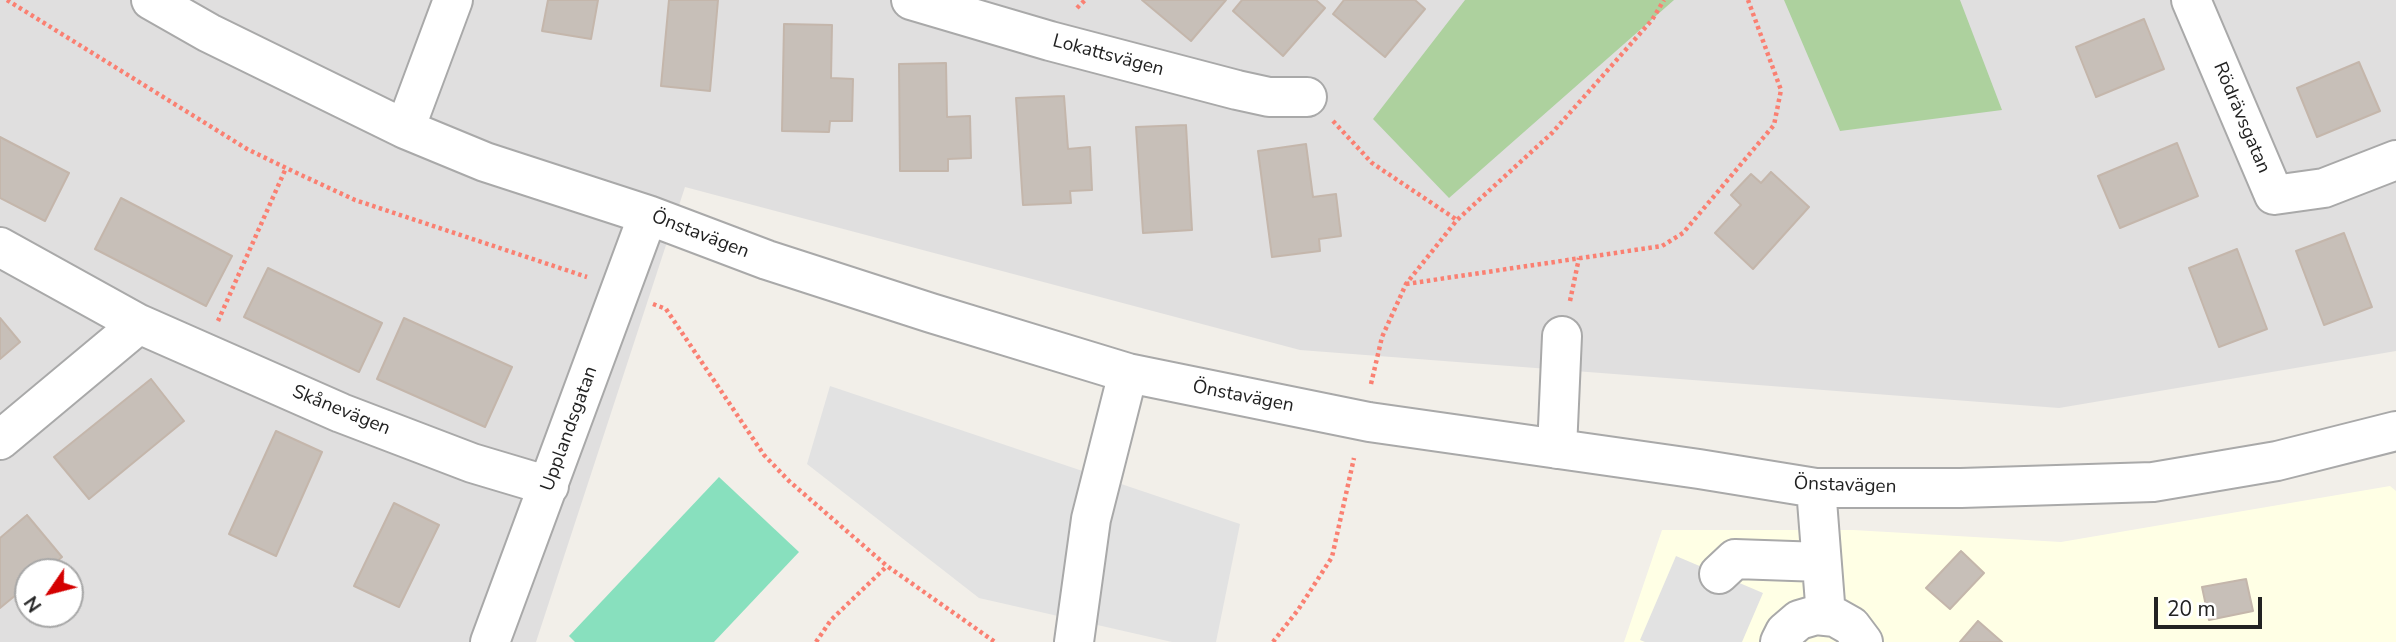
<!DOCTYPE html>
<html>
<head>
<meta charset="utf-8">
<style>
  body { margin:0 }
  #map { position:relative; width:2396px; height:642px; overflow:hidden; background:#f2efe9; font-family:"Nunito Sans",sans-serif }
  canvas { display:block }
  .north { position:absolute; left:14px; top:558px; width:70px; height:70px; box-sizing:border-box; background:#fff; border:2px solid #a7a7a7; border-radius:50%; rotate:235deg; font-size:19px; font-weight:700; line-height:28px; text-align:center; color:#222 }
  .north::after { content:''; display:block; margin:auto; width:24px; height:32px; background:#d40000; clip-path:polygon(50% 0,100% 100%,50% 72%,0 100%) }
  .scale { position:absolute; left:2154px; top:597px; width:108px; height:32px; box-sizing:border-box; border:4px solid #222; border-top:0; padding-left:9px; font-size:21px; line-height:24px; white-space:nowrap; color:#222; -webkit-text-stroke:5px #fff; paint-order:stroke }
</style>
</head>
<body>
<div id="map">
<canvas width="2396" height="642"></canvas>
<div class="north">N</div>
<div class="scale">20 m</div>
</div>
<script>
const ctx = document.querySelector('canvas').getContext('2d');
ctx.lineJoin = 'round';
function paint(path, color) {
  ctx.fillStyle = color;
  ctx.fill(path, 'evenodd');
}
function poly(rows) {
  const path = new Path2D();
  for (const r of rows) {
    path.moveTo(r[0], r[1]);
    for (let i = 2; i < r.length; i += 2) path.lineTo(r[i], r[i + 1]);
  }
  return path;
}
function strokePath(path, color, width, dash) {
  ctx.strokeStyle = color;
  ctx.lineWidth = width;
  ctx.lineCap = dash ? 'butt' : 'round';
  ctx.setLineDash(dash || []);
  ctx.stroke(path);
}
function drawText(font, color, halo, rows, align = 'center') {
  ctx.font = font + ' "Nunito Sans",sans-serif';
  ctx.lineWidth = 6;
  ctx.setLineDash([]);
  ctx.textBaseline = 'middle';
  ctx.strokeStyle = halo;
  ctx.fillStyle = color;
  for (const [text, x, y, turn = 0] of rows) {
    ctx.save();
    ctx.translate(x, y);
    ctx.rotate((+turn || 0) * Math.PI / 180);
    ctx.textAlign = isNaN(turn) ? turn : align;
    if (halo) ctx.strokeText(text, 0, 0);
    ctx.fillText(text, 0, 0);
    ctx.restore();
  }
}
paint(poly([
  [0,0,2396,0,2396,351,2059,408,1300,350,685,187,536,642,0,642],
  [28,572,70,572,70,614,28,614]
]), '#e0dfdf');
paint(poly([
  [2390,486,2396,491,2396,642,1624,642,1662,530,1853,530,2061,542]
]), '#ffffe5');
paint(poly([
  [1465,0,1674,0,1449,198,1373,119],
  [1784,0,1960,0,2002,110,1840,131]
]), '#add19e');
paint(poly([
  [719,477,799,552,714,642,575,642,569,636]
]), '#88e0be');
paint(poly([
  [830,386,1240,524,1216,642,1172,642,979,598,807,464],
  [1676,556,1763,593,1742,642,1645,642,1640,640]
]), '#e2e2e2');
const building = poly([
  [548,0,598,0,591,39,542,31,548,0],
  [669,0,718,0,710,91,661,86,669,0],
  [1142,0,1226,0,1191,41,1142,0],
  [1242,0,1316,0,1325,8,1283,56,1233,11,1242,0],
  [1344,0,1415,0,1425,9,1385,57,1333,14,1344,0],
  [2144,19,2164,69,2096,97,2076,47,2144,19],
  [784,24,832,25,831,78,853,79,852,121,830,121,829,132,782,131,784,24],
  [2359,62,2380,111,2317,137,2297,88,2359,62],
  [946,63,947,117,970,116,971,158,948,159,948,171,900,171,899,64,946,63],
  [1064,96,1068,149,1090,147,1092,190,1070,191,1071,203,1023,205,1016,98,1064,96],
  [1186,125,1192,230,1143,233,1136,127,1186,125],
  [0,137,69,173,45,221,0,198,0,137],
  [2177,143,2198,196,2120,228,2098,176,2177,143],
  [1306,144,1313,197,1336,194,1341,236,1319,239,1320,251,1272,257,1258,151,1306,144],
  [1771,172,1809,207,1753,269,1715,233,1741,205,1731,195,1751,174,1761,183,1771,172],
  [121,198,232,256,206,306,95,249,121,198],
  [2344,233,2372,307,2324,325,2296,251,2344,233],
  [2237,249,2267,329,2219,347,2189,268,2237,249],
  [268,268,382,323,359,372,244,317,268,268],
  [0,318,20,342,0,359,0,318],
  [404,318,512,367,485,427,377,379,404,318],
  [151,379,184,421,89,499,54,457,151,379],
  [276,431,322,452,276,556,229,534,276,431],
  [394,503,439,525,399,607,354,586,394,503],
  [27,515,62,557,44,572,28,572,28,585,0,608,0,538,27,515],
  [1961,551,1984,573,1950,609,1926,588,1961,551],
  [2246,579,2253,611,2209,620,2202,587,2246,579],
  [1978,621,2002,642,1960,642,1978,621]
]);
paint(building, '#c7bfb8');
strokePath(building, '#c4b6ab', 2);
const minor = poly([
  [151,0,209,33,405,129,485,162,648,215,767,260,931,313,1128,373,1369,422,1699,469,1816,488,1961,488,2153,482,2277,461,2396,431],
  [911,0,1050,41,1237,90,1269,97,1307,97],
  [2191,0,2274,195,2324,188,2396,160],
  [405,129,453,0],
  [0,247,139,324,341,413,472,463,549,486],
  [0,440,139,324],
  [1557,449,1562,336],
  [1816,488,1826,616],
  [1719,574,1735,559,1821,562],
  [490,642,648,215],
  [1074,642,1091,519,1128,373],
  [1780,642,1785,632,1799,620,1816,615,1835,617,1851,626,1863,642]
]);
strokePath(minor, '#a9a9a9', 42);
strokePath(poly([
  [7,0,247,149,286,168,355,200,587,277],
  [1077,8,1085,0],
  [1333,121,1372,163,1457,220],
  [1406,284,1662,246,1683,233,1774,125,1781,90,1748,0],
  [1570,301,1579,258],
  [653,304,666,309,764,455,789,481,887,566,995,642],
  [218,321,286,168],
  [1371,384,1382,337,1406,284,1457,220,1552,133,1652,20,1664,0],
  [816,642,831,620,887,566],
  [1273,642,1298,610,1332,557,1354,458]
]), '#fa8072', 4.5, [3.5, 3.5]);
strokePath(minor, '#fff', 38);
drawText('19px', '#222', '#fff', [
  ["Lokattsvägen",1108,56,15],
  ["Rödrävsgatan",2241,118,67],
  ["Önstavägen",700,235,21],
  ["Önstavägen",1243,397,11],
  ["Skånevägen",341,411,22],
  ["Upplandsgatan",570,429,-70],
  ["Önstavägen",1845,486,2]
]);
</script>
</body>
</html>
